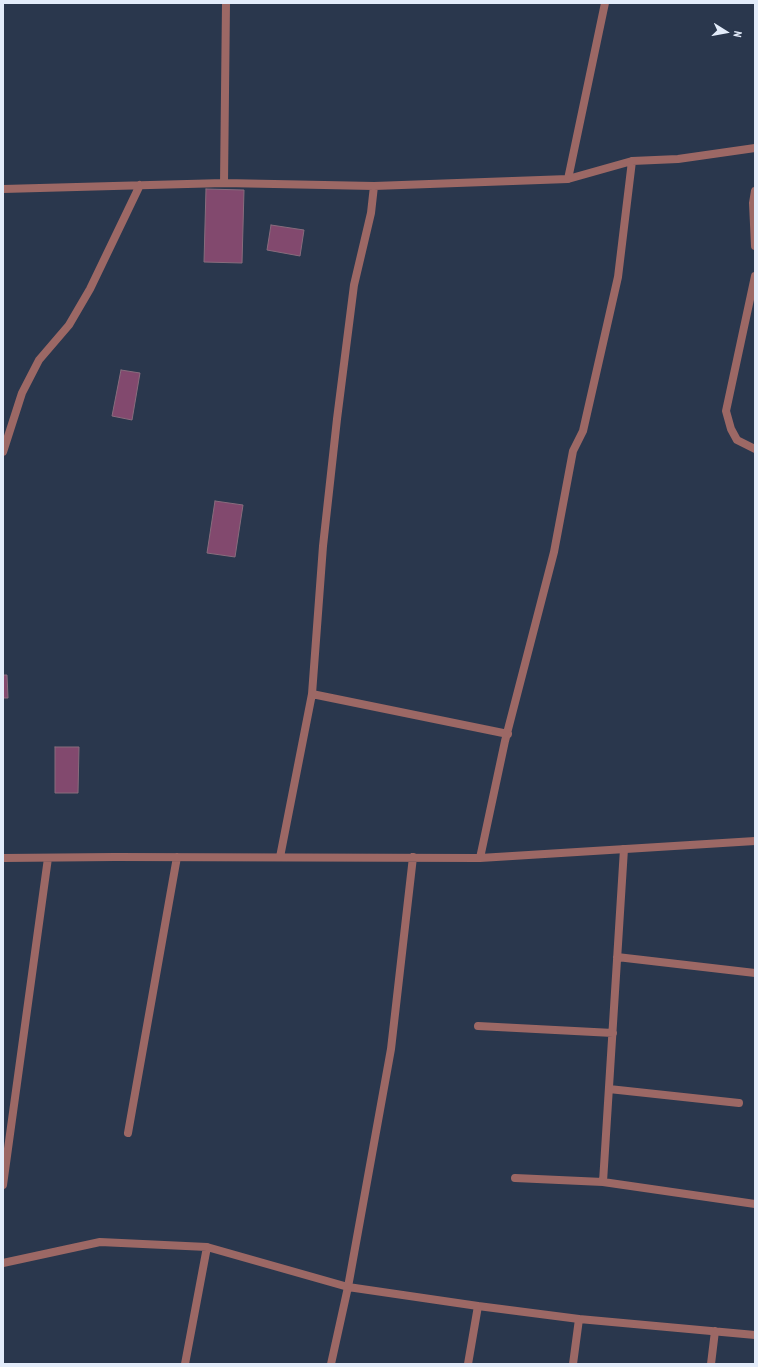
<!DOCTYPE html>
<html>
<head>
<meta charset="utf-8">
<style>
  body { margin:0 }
  #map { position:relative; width:758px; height:1367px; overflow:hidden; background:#2a374d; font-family:"PT Sans Narrow",sans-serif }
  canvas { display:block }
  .frame { position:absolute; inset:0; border:4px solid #e3ecfa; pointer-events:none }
  .north { position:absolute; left:706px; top:12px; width:40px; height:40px; -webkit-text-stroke:3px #2a374d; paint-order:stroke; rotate:101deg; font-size:11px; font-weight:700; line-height:16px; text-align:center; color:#e3ecfa }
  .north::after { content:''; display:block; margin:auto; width:14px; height:18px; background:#e3ecfa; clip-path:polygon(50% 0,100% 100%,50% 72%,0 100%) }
</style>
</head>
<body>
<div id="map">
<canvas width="758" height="1367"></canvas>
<div class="frame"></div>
<div class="north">N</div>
</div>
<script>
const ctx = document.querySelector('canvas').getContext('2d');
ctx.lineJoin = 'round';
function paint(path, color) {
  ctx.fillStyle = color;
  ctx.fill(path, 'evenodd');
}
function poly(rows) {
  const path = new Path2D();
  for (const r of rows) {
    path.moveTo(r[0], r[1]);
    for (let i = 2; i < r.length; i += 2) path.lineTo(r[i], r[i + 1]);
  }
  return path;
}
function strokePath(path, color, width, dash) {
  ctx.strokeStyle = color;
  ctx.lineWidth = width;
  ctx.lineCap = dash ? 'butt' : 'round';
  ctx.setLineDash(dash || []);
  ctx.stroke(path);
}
const building = poly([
  [206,189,244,190,242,263,204,262,206,189],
  [271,225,304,230,300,256,267,250,271,225],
  [121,370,140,373,132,420,112,416,121,370],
  [215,501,243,505,235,557,207,553,215,501],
  [3,675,7,675,8,698,3,698,3,675],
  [55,747,79,747,78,793,55,793,55,747]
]);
paint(building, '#82496e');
strokePath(building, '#886c7d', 1);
strokePath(poly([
  [617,957,755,973],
  [478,1026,613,1033],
  [609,1089,739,1103],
  [515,1178,603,1182,755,1204],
  [603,1182,624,849]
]), '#9c6865', 8);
strokePath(poly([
  [605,3,568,179,632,161,678,159,755,148],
  [224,183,226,3],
  [3,189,224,183,374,186],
  [755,191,753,203,755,246],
  [755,276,726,411,731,429,737,440,755,449],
  [3,452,22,393,39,360,69,325,90,289,140,185],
  [312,694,508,734],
  [280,857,312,694,323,546,337,419,354,285,371,213,374,186,568,179],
  [413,857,391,1049,348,1287,478,1306,579,1319,755,1335],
  [3,858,115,857,480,858,755,841],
  [480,858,505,741,554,552,573,451,583,431,618,277,632,161],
  [128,1133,177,857],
  [3,1185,48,858],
  [207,1247,348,1287,331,1364],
  [3,1263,100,1242,207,1247,185,1364],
  [468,1364,478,1306],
  [573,1364,579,1319],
  [711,1364,715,1331]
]), '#9c6865', 8);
</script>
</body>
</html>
